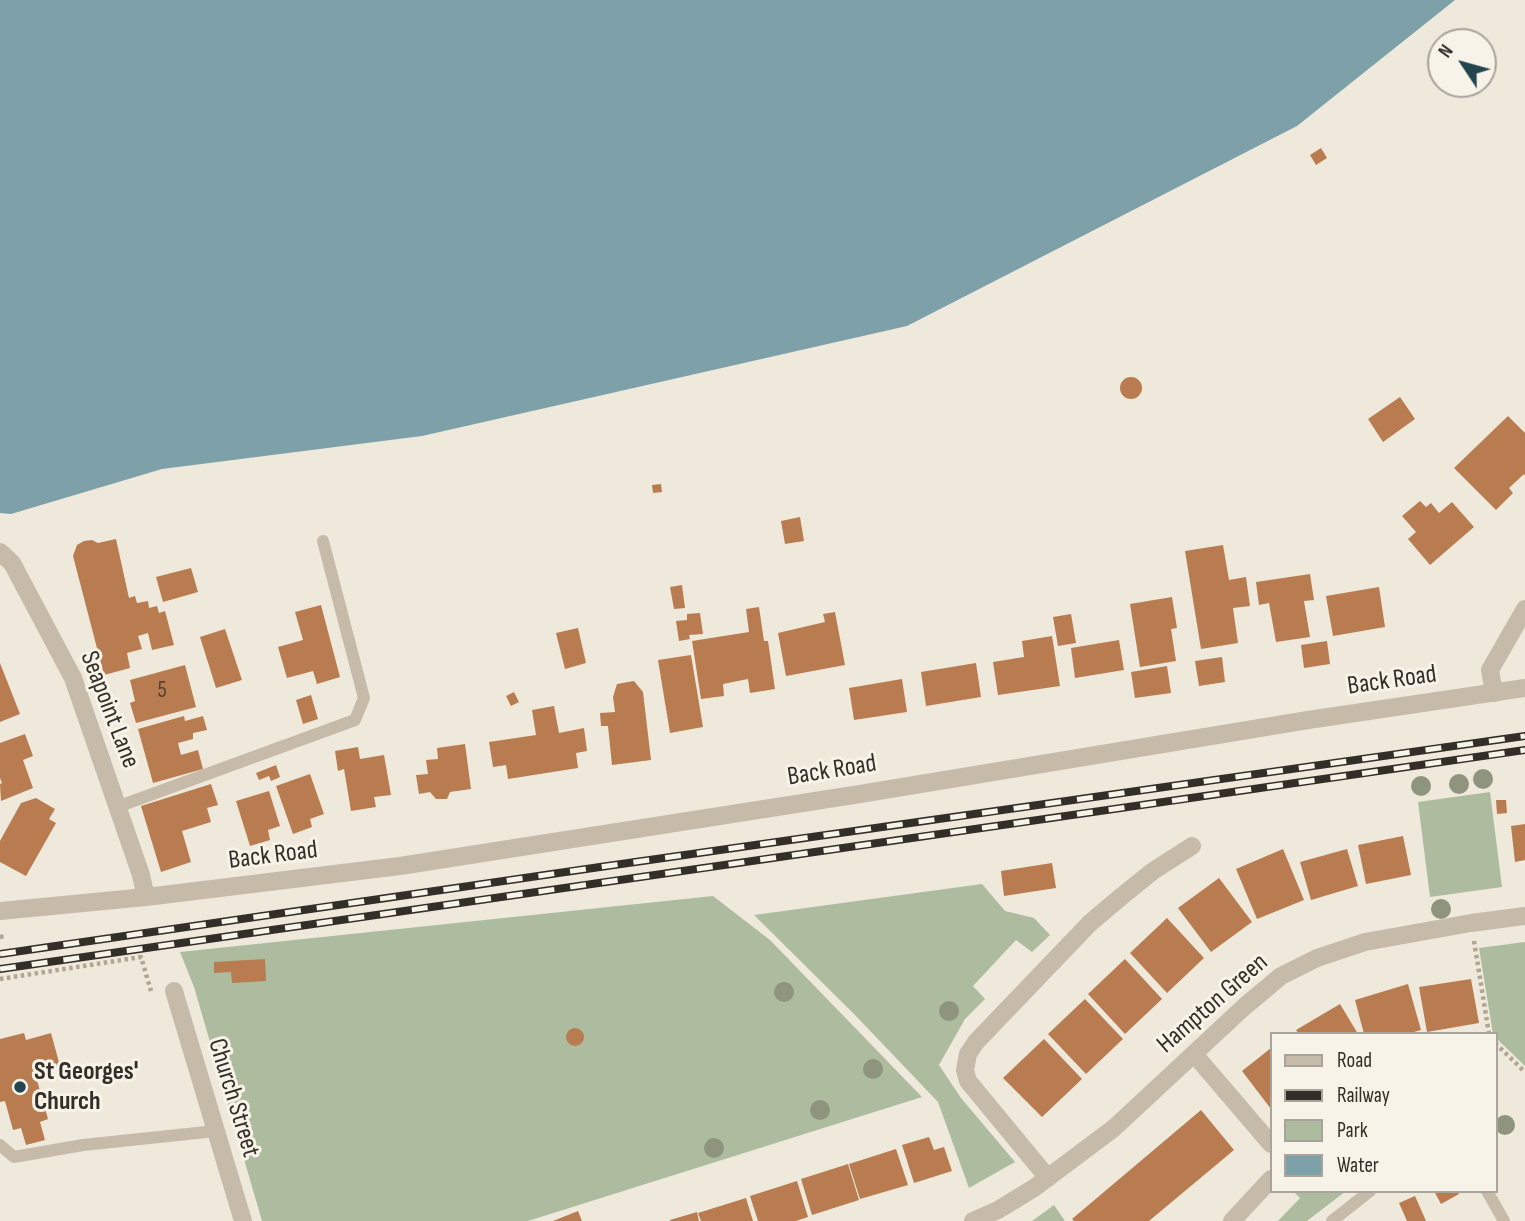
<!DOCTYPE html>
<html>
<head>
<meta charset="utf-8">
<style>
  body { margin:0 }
  #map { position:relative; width:1525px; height:1221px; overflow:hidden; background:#efe9dc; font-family:"Sofia Sans Condensed",sans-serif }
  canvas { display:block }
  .legend { position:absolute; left:1270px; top:1032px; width:228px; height:161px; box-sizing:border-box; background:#f7f3e8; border:2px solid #a9a49b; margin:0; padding:9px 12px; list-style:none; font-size:21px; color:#342e28 }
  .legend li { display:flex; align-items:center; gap:14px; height:35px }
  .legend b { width:35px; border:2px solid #a9a49b }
  .north { position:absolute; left:1427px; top:28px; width:70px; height:70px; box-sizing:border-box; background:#f7f3e8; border:2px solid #a9a49b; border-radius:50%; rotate:306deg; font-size:19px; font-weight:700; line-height:28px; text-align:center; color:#342e28 }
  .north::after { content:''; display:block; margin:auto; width:24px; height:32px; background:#224550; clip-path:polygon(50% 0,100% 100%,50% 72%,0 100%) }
</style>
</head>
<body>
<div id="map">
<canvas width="1525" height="1221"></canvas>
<ul class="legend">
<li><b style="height:9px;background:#c6bba9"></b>Road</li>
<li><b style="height:9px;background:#342e28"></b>Railway</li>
<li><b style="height:19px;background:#adbc9e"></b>Park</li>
<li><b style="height:19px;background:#7ea0a9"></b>Water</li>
</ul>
<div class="north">N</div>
</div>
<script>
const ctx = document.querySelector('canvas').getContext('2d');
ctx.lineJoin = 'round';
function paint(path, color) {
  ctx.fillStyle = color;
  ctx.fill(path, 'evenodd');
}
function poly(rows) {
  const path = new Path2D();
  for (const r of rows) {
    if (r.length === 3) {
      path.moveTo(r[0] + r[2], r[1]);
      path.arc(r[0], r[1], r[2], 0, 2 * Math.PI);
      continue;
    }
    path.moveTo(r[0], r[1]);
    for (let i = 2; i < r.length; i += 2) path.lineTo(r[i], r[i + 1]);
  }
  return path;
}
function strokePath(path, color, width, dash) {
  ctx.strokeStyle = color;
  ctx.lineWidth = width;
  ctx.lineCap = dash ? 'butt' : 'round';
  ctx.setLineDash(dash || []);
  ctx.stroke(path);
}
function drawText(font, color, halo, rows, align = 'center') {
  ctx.font = font + ' "Sofia Sans Condensed",sans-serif';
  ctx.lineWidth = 6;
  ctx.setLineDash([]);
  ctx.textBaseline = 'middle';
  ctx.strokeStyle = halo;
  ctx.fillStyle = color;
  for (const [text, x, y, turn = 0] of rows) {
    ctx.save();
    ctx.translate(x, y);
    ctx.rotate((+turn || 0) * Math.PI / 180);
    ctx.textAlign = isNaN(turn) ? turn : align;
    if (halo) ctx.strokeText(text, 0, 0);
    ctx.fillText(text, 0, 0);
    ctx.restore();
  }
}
paint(poly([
  [1490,792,1502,887,1430,897,1418,802],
  [982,884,1005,911,1034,918,1050,935,1032,952,1016,940,973,986,985,999,965,1019,939,1065,961,1098,1015,1162,969,1188,938,1102,855,1015,754,915],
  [713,896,770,940,922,1097,528,1221,262,1221,194,987,180,952],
  [1525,942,1525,1066,1495,1037,1495,1034,1493,1034,1479,948],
  [1293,1191,1346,1191,1307,1221,1278,1221,1300,1198],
  [1054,1205,1065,1221,1032,1221]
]), '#adbc9e');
paint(poly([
  [0,0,1455,0,1297,126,907,326,422,436,162,469,11,514,0,513]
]), '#7ea0a9');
paint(poly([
  [1321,148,1327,158,1316,165,1310,155],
  [1131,388,11],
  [1400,397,1415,419,1383,442,1368,419],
  [1508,416,1525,433,1525,476,1524,474,1509,488,1513,493,1496,510,1454,468],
  [661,484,662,492,653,493,652,485],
  [1420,501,1426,507,1431,503,1439,513,1452,502,1474,527,1430,565,1408,539,1416,532,1402,516],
  [800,517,804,541,785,544,781,521],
  [116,539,129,598,135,596,137,603,148,601,149,608,157,606,159,613,165,611,174,645,152,650,148,633,138,636,142,649,127,653,130,668,104,675,73,556,77,545,84,541,92,540,98,543],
  [1223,545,1229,580,1246,577,1250,606,1233,608,1238,643,1201,649,1185,551],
  [191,568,198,592,163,602,156,577],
  [1310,574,1314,600,1304,601,1310,637,1276,642,1269,603,1259,605,1256,582],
  [682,585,685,608,674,609,670,587],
  [1379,587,1385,627,1333,636,1326,596],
  [1172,597,1177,628,1171,629,1176,661,1140,667,1130,604],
  [321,605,340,677,317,684,313,671,287,678,278,647,303,640,295,612],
  [759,607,764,641,768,641,775,689,750,693,748,679,723,684,724,696,701,699,692,641,749,632,746,609],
  [835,612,845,665,786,676,778,633,825,622,823,614],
  [700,613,703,634,689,635,690,639,679,641,676,621,687,620,687,614],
  [1071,614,1076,643,1058,646,1053,617],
  [578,628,586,663,565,669,556,633],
  [225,629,242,680,216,688,200,637],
  [1052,636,1060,686,998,695,993,662,1024,657,1022,641],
  [1119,640,1124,670,1075,678,1071,648],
  [1327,641,1330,664,1304,668,1301,645],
  [691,655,703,727,670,733,658,660],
  [1222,657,1225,682,1199,686,1195,661],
  [0,663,20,714,0,722],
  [976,663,981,697,926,706,921,672],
  [185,665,196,707,136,723,130,703,135,701,130,680],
  [1167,666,1171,693,1135,698,1131,672],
  [902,679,907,712,854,720,849,688],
  [634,681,643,692,651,760,612,765,608,726,601,726,600,713,615,712,613,697,617,684],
  [514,692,519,702,511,706,506,696],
  [311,695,318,719,303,724,296,700],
  [554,706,559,733,584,728,587,751,576,753,578,768,508,779,506,765,493,767,489,742,536,735,532,710],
  [184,716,185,721,203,716,207,730,193,733,193,739,178,743,181,755,198,750,203,769,153,783,138,729],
  [25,734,33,756,23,760,33,788,1,801,0,784,2,783,0,778,0,743],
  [465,744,471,789,450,792,447,799,436,799,430,792,419,794,416,775,428,774,426,760,438,759,437,748],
  [358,747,360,759,384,755,391,795,374,797,376,807,351,811,344,769,338,771,335,751],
  [276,765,280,777,271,781,269,776,259,780,256,773],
  [310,774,324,814,310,819,312,827,293,834,276,786],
  [211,784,218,805,207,808,211,822,182,831,191,862,161,872,141,806],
  [269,791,280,826,268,830,270,840,250,846,236,801],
  [36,798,55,809,49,819,56,823,26,876,0,862,0,841,21,803],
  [1496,800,1506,800,1507,813,1497,814],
  [1525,824,1525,860,1515,862,1511,826],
  [1403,836,1411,875,1366,884,1358,845],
  [1283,849,1304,900,1257,919,1236,869],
  [1347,849,1358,886,1311,900,1300,862],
  [1052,863,1056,888,1004,896,1001,871],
  [1219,878,1252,922,1211,952,1178,908],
  [1167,918,1204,958,1167,993,1130,953],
  [265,959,266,981,232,983,231,972,214,973,214,962],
  [1125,959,1162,999,1125,1034,1088,994],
  [1471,979,1479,1023,1427,1032,1419,987],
  [1408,984,1421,1030,1407,1034,1364,1034,1355,1000],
  [1085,999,1123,1039,1086,1074,1048,1034],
  [1340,1004,1358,1034,1299,1034,1296,1030],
  [575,1037,9],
  [24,1033,26,1040,51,1033,60,1066,35,1073,48,1119,40,1122,45,1140,26,1145,21,1128,13,1130,5,1101,0,1102,0,1039],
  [1044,1039,1082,1079,1042,1117,1003,1078],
  [1271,1048,1271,1109,1242,1071],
  [1201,1110,1234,1150,1149,1221,1074,1221,1072,1219],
  [929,1137,934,1150,944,1147,952,1171,914,1183,902,1145],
  [896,1149,908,1185,860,1199,849,1164],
  [848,1164,859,1200,812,1215,801,1179],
  [797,1181,808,1217,796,1221,758,1221,750,1196],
  [1434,1191,1457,1191,1459,1194,1441,1204],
  [1415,1196,1426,1221,1407,1221,1399,1203],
  [746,1198,753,1221,701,1221,698,1213],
  [578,1211,582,1221,553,1221],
  [697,1212,699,1221,670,1221,670,1220]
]), '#b87c50');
strokePath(poly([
  [0,937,5,936],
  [1474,941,1489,1034],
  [0,979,141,957,151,991],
  [1495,1043,1525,1072]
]), '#b1a594', 4.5, [3.5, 3.5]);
strokePath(poly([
  [117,807,355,720,364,698,323,541],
  [0,1145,14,1157,83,1145,216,1131],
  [1487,1191,1504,1221],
  [1332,1221,1370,1191]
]), '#c6bba9', 12);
strokePath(poly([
  [0,552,12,563,73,678,141,875,146,897],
  [1494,693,1490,670,1525,609],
  [174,991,243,1221],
  [1194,1054,1271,1144],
  [1048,1178,968,1081,965,1070,968,1054,976,1042,1090,923,1122,896,1153,871,1192,846],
  [973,1221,998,1210,1034,1188,1114,1128,1244,1007,1281,976,1317,958,1365,942,1471,923,1525,916],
  [1232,1221,1271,1179]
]), '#c6bba9', 18);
strokePath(poly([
  [0,911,146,897,400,866,860,794,1308,720,1525,688]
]), '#c6bba9', 18);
const rail = poly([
  [0,954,600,867,1525,736],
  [0,969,1525,750]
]);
strokePath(rail, '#342e28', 8);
strokePath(rail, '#f7f3e8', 5, [16]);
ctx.fillStyle = '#8e947d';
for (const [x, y] of [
  [1483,779],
  [1459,784],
  [1421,786],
  [1441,909],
  [784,992],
  [949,1011],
  [873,1069],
  [820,1110],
  [1505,1125],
  [714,1148]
]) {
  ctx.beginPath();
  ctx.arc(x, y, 10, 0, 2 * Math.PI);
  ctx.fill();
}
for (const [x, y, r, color] of [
  [20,1087,7,"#224550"]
]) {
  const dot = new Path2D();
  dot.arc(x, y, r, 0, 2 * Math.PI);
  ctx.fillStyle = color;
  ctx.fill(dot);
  strokePath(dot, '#f7f3e8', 2.5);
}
drawText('23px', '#554232', null, [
  ["5",162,691]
]);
drawText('26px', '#342e28', '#f7f3e8', [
  ["Back Road",1392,681,-8],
  ["Seapoint Lane",109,710,69],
  ["Back Road",832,771,-9],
  ["Back Road",273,856,-7],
  ["Hampton Green",1213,1004,-41],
  ["Church Street",233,1098,73]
]);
drawText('bold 26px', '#342e28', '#f7f3e8', [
  ["St Georges'",34,1072],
  ["Church",34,1102]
], 'left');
</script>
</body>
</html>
